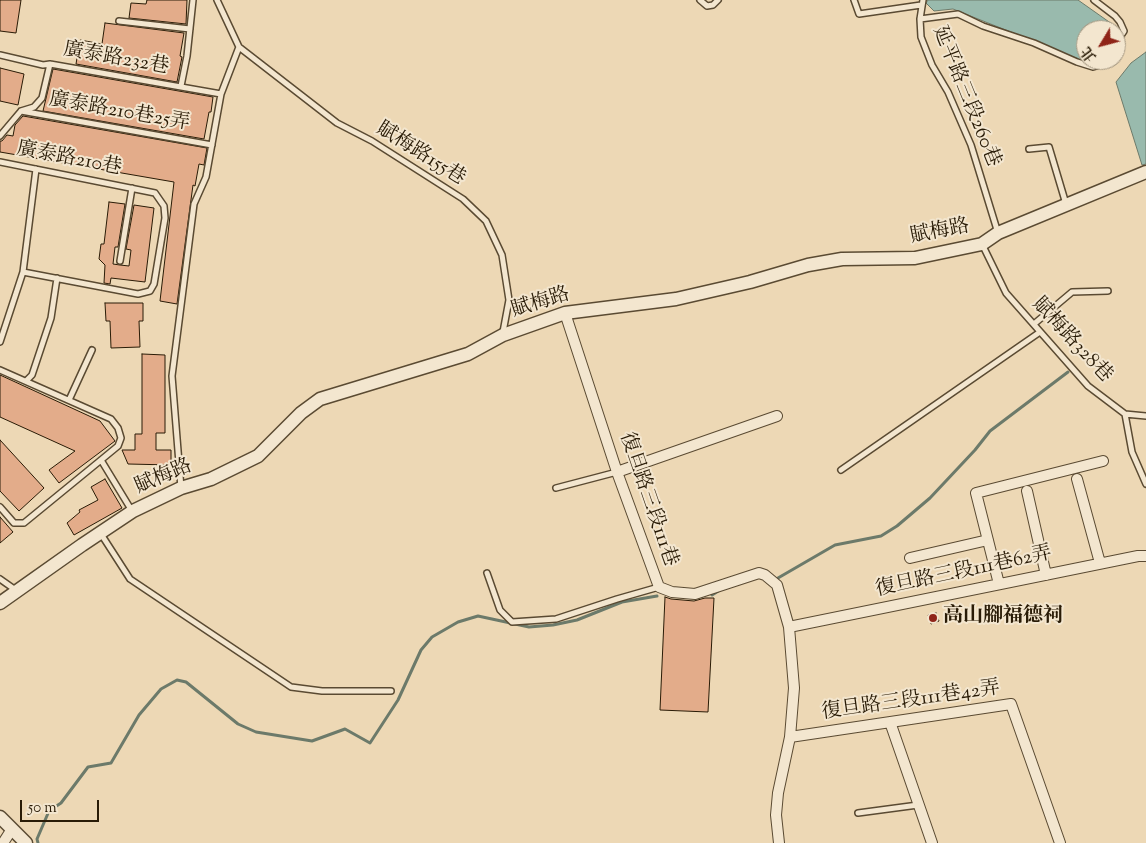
<!DOCTYPE html>
<html>
<head>
<meta charset="utf-8">
<style>
  body { margin:0 }
  #map { position:relative; width:1146px; height:843px; overflow:hidden; background:#edd8b5; font-family:"Sorts Mill Goudy","Noto Serif TC",serif }
  canvas { display:block }
  .north { position:absolute; left:1076px; top:20px; width:50px; height:50px; box-sizing:border-box; background:#f3e6cf; border:1px solid #a2957f; border-radius:50%; rotate:233deg; font-size:14px; font-weight:700; line-height:20px; text-align:center; color:#291b06 }
  .north::after { content:''; display:block; margin:auto; width:18px; height:22px; background:#8f2418; clip-path:polygon(50% 0,100% 100%,50% 72%,0 100%) }
  .scale { position:absolute; left:20px; top:800px; width:79px; height:22px; box-sizing:border-box; border:2px solid #291b06; border-top:0; padding-left:6px; font-size:15px; line-height:18px; white-space:nowrap; color:#291b06; -webkit-text-stroke:4px #f3e6cf; paint-order:stroke }
</style>
</head>
<body>
<div id="map">
<canvas width="1146" height="843"></canvas>
<div class="north">北</div>
<div class="scale">50 m</div>
</div>
<script>
const ctx = document.querySelector('canvas').getContext('2d');
ctx.lineJoin = 'round';
function paint(path, color) {
  ctx.fillStyle = color;
  ctx.fill(path, 'evenodd');
}
function poly(rows) {
  const path = new Path2D();
  for (const r of rows) {
    path.moveTo(r[0], r[1]);
    for (let i = 2; i < r.length; i += 2) path.lineTo(r[i], r[i + 1]);
  }
  return path;
}
function strokePath(path, color, width, dash) {
  ctx.strokeStyle = color;
  ctx.lineWidth = width;
  ctx.lineCap = dash ? 'butt' : 'round';
  ctx.setLineDash(dash || []);
  ctx.stroke(path);
}
function drawText(font, color, halo, rows, align = 'center') {
  ctx.font = font + ' "Sorts Mill Goudy","Noto Serif TC",serif';
  ctx.lineWidth = 4;
  ctx.setLineDash([]);
  ctx.textBaseline = 'middle';
  ctx.strokeStyle = halo;
  ctx.fillStyle = color;
  for (const [text, x, y, turn = 0] of rows) {
    ctx.save();
    ctx.translate(x, y);
    ctx.rotate((+turn || 0) * Math.PI / 180);
    ctx.textAlign = isNaN(turn) ? turn : align;
    if (halo) ctx.strokeText(text, 0, 0);
    ctx.fillText(text, 0, 0);
    ctx.restore();
  }
}
const water = poly([
  [928,0,1078,0,1112,24,1112,30,1086,30,1086,60,1093,60,1091,63,1086,62,953,9,934,11,926,3,928,0],
  [1146,52,1146,164,1142,165,1116,82,1131,63,1146,52]
]);
paint(water, '#99baad');
strokePath(water, '#6c7a6a', 1);
strokePath(poly([
  [778,578,835,545,881,536,897,526,930,498,975,450,990,431,1068,372],
  [712,595,720,590],
  [38,843,37,839,49,811,61,803,88,767,111,763,139,715,161,689,177,680,186,682,238,724,256,732,312,741,345,729,370,743,398,700,421,650,432,637,458,622,478,616,529,627,553,625,577,620,622,602,657,596]
]), '#6c7a6a', 3);
const building = poly([
  [0,0,21,0,16,33,0,31,0,0],
  [147,0,187,0,186,24,129,18,131,3,146,4,147,0],
  [105,23,184,33,180,56,182,57,177,82,76,64,80,40,102,44,105,23],
  [0,68,24,74,18,105,0,101,0,68],
  [53,69,213,97,211,112,209,112,204,139,43,111,53,69],
  [23,116,207,148,204,165,199,164,195,186,193,185,177,304,160,301,174,182,0,152,0,141,2,141,7,135,13,136,15,125,23,116],
  [109,202,125,204,118,247,115,247,113,264,120,265,129,266,131,250,126,249,134,205,154,208,145,282,111,278,110,284,104,283,105,265,99,259,101,244,104,244,109,202],
  [105,303,143,303,143,321,139,321,140,347,111,348,110,321,106,321,105,303],
  [142,354,165,355,165,433,156,433,156,450,171,450,171,465,128,464,122,450,135,450,135,434,142,434,142,354],
  [0,375,100,421,115,441,59,483,49,470,75,451,0,417,0,375],
  [0,440,44,488,19,511,0,491,0,440],
  [105,479,122,508,74,535,67,523,80,512,79,510,98,500,91,487,105,479],
  [0,517,13,532,0,543,0,517],
  [665,597,671,599,694,601,705,598,714,598,708,712,660,710,665,597],
  [936,613,939,621,931,624,928,615,936,613]
]);
paint(building, '#e3ac8a');
strokePath(building, '#291b06', 1);
const service = poly([
  [217,0,239,47,337,123,372,141,463,199,486,221,502,255,509,300,503,332],
  [700,0,707,6,713,5,718,0],
  [854,0,859,14,921,5],
  [923,0,920,19,921,37,932,65,948,92,971,145,998,233],
  [1094,0,1115,16,1120,22,1124,31,1116,43],
  [920,19,958,14,983,26,1034,43,1077,62,1093,67,1100,65,1104,60],
  [119,21,190,29],
  [0,55,43,65,50,64,221,94],
  [181,86,187,56,193,0],
  [21,111,212,145],
  [0,136,21,111,34,107,42,98,50,64],
  [1029,149,1049,147,1066,204],
  [0,162,155,193,164,206,165,218,154,284,150,291,138,294,23,272],
  [982,244,1006,293,1088,386,1125,414,1132,452,1146,484],
  [120,261,132,188],
  [1034,324,1072,292,1108,291],
  [0,342,23,272,36,169],
  [0,370,111,419,118,428,121,438,118,446,101,460,24,523,14,523,0,507],
  [26,381,32,375,51,318,57,278],
  [69,400,92,350],
  [1125,414,1146,416],
  [101,460,132,511],
  [841,470,1040,332],
  [181,488,172,376,194,204,206,177,221,94,239,47],
  [556,488,617,472],
  [101,534,130,579,291,687,322,691,391,691],
  [487,573,500,610,512,622,556,619,617,599,659,587],
  [0,579,17,591],
  [858,813,918,805]
]);
const minor = poly([
  [565,313,617,472,659,587,672,592,695,594,759,573,765,575,777,585,789,627,794,688,790,737,778,793,776,815,779,843],
  [617,472,777,416],
  [1077,479,1100,563],
  [1027,491,1046,575],
  [910,558,988,540],
  [999,584,976,493,1103,461],
  [789,627,1138,556,1146,556],
  [890,722,932,843],
  [790,737,1011,704,1060,843],
  [3,843,12,829]
]);
const tertiary = poly([
  [0,603,82,545,133,511,181,488,211,479,258,456,301,413,320,399,468,354,503,335,565,313,676,299,750,282,808,265,842,259,915,258,982,244,998,233,1146,172],
  [0,817,26,843]
]);
strokePath(service, '#5a4a32', 8);
strokePath(minor, '#5a4a32', 12);
strokePath(tertiary, '#5a4a32', 15);
strokePath(service, '#f3e6cf', 5);
strokePath(minor, '#f3e6cf', 10);
strokePath(tertiary, '#f3e6cf', 12);
for (const [x, y, r, color] of [
  [933,618,5,"#8f2418"]
]) {
  const dot = new Path2D();
  dot.arc(x, y, r, 0, 2 * Math.PI);
  ctx.fillStyle = color;
  ctx.fill(dot);
  strokePath(dot, '#f3e6cf', 2);
}
drawText('20px', '#291b06', '#f3e6cf', [
  ["廣泰路232巷",116,60,10],
  ["延平路三段260巷",965,97,68],
  ["廣泰路210巷25弄",119,113,10],
  ["賦梅路155巷",420,155,32],
  ["廣泰路210巷",69,160,11],
  ["賦梅路",940,233,-11],
  ["賦梅路",541,304,-17],
  ["賦梅路328巷",1071,341,47],
  ["賦梅路",164,478,-23],
  ["復旦路三段111巷",647,500,71],
  ["復旦路三段111巷62弄",964,573,-12],
  ["復旦路三段111巷42弄",911,702,-8]
]);
drawText('bold 20px', '#291b06', '#f3e6cf', [
  ["高山腳福德祠",943,618]
], 'left');
</script>
</body>
</html>
